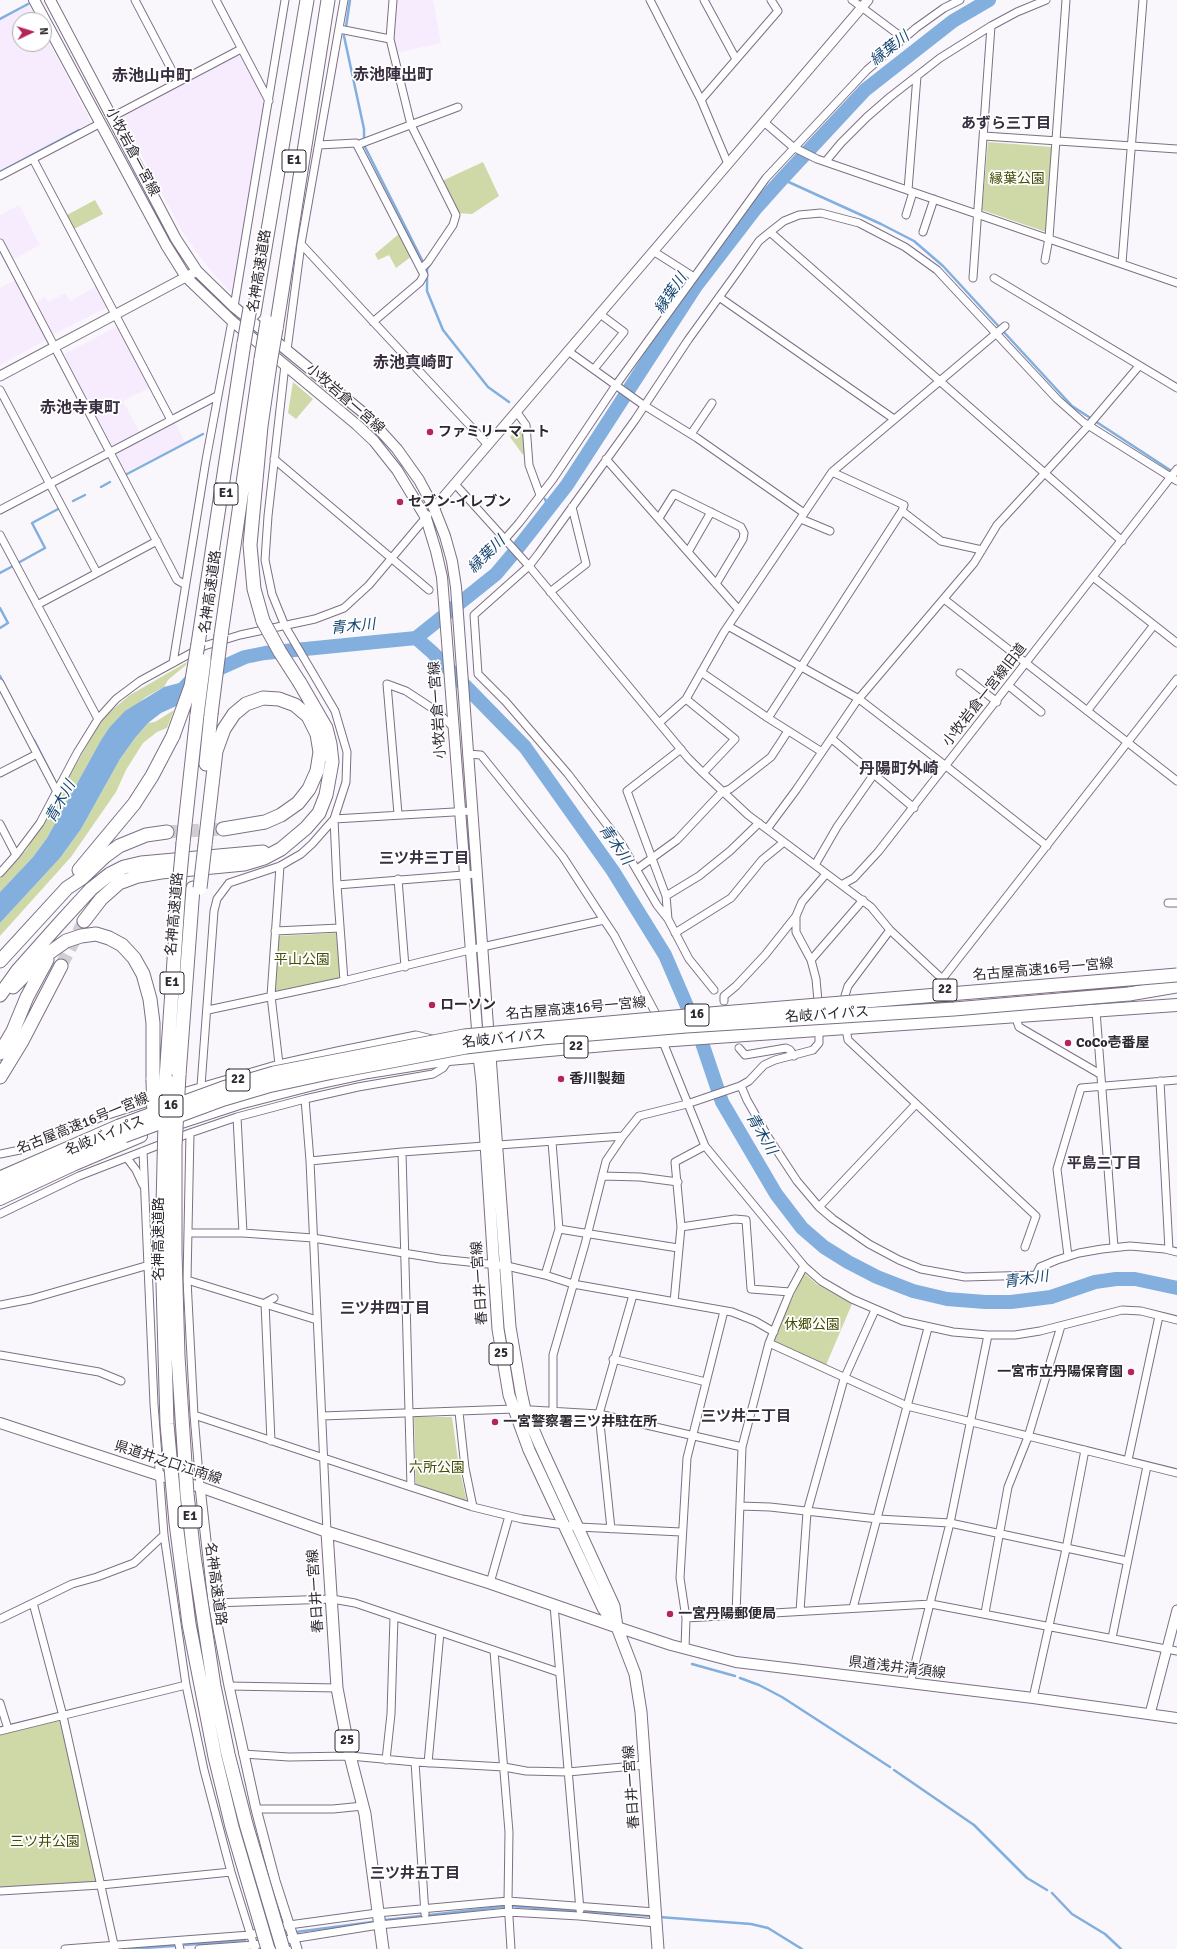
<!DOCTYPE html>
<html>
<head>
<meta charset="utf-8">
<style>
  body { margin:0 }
  #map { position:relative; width:1177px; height:1949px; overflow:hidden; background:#faf7fc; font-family:Signika,sans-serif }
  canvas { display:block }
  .north { position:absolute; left:12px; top:12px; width:40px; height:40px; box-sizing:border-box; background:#fff; border:1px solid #aba9ad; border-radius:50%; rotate:86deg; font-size:11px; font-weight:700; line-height:16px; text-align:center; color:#2d2831 }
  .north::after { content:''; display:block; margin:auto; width:14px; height:18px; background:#b3255b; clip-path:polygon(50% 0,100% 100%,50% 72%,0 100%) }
</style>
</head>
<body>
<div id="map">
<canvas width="1177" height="1949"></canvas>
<div class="north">N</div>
</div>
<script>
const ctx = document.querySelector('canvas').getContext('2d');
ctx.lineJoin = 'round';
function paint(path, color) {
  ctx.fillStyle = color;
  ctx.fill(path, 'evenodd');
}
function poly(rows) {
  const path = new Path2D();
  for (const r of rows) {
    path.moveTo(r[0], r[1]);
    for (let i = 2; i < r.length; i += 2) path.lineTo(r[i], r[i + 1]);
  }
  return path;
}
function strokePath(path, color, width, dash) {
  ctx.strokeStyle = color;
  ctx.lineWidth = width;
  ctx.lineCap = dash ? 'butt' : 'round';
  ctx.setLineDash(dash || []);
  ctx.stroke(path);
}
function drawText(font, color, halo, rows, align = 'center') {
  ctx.font = font + ' Signika,"Noto Sans JP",sans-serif';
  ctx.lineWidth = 3.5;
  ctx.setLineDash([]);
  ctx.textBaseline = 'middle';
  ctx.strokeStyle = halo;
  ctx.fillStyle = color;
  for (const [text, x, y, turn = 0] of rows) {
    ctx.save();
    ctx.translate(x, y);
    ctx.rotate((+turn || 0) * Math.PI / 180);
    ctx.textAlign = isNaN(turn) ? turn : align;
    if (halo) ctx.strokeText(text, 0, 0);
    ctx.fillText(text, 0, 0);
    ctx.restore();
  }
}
paint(poly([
  [397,0,433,0,441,43,396,53,394,43],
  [29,5,37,20,20,20,20,44,44,44,44,33,91,122,0,171,0,20],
  [236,55,241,56,264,100,232,290,229,291,206,265,183,233,122,118,123,115],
  [19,205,40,245,12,260,0,236,0,215],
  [17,279,47,336,46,340,0,365,0,288],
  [97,286,108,307,52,335,35,303,45,297,48,302,65,293,70,301],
  [116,327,120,328,151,387,123,401,140,433,114,447,110,446,64,358,66,353],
  [175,422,185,442,126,472,117,456,119,451]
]), '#f6ecfe');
paint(poly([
  [988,142,1052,147,1046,232,982,210],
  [483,162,499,196,472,214,457,213,442,181],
  [95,200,103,214,74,229,67,215],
  [400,233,412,256,396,268,389,255,378,260,375,254],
  [293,382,313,399,296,419,288,413],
  [521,424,524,424,525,452,523,455,510,437],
  [187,662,186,665,168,680,164,687,146,697,109,728,101,740,47,838,33,857,0,892,0,878,27,849,100,723,107,714,130,695],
  [174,710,167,728,157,732,143,743,126,770,116,792,71,857,0,936,0,923,60,858,81,829,120,759,135,738,148,723,155,722],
  [336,933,341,978,275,991,278,936],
  [804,1273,818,1285,852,1304,826,1365,773,1341],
  [414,1417,452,1417,459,1467,467,1502,416,1484],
  [63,1716,101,1885,0,1891,0,1731]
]), '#ced9a7');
paint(poly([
  [191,670,196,697,161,713,148,723,135,738,120,759,81,829,60,858,0,923,0,892,33,857,47,838,101,740,109,728,125,711,164,687,179,683]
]), '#82afde');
strokePath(poly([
  [0,19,28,4],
  [346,27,350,0],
  [344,36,364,129,364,137],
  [365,147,423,262],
  [0,172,79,130],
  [782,179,881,224,914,241,943,266,1072,406,1173,472],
  [431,263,427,269,427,291,443,330,488,387,509,402],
  [127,474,203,434],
  [101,487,110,482],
  [545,499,549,509],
  [73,501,85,495],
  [18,563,45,548,32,523,60,508],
  [0,573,13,566],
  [0,608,8,623,0,628],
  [0,676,3,682],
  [34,740,55,781],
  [66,786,77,791],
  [692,1664,735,1676],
  [740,1678,759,1685,782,1697,890,1767],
  [894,1770,974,1825,1027,1878,1047,1890],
  [1052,1893,1072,1914,1105,1934,1121,1949],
  [659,1917,751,1924,768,1928,802,1949],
  [385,1920,509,1906,652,1916],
  [296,1932,372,1922],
  [185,1945,245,1940],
  [129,1949,174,1946]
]), '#82afde', 2.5);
strokePath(poly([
  [416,638,496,574,517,549,567,485,696,286,756,208,782,179,865,90,953,21,989,0],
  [207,674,245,657,265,653,416,638,432,652,525,747,613,871,665,955,699,1034,722,1102,776,1194,802,1228,824,1247,848,1262,877,1277,913,1291,947,1299,985,1302,1011,1302,1051,1297,1095,1282,1116,1279,1135,1279,1177,1288]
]), '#82afde', 14);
strokePath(poly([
  [167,832,223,829],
  [61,966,84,921]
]), '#d1ced3', 13, [13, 6]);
const minor = poly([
  [135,0,178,82],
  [216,0,269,101],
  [393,0,390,39,411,125,456,215,453,225,428,262,421,269],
  [650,0,701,100,728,164],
  [704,0,736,59],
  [852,0,903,38],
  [339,29,390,39],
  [701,100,778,11,771,0],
  [112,117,241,49],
  [764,122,793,147,817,159,1177,283],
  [984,136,1177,149],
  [319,145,356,143,424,275,420,282,373,322],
  [357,145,458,107],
  [33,159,171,420],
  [826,161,841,143,867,117,890,97,940,58,991,26,1017,12,1046,0],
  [0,176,101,123],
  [908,190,917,76],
  [906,215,913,192],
  [770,232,1122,541],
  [923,232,934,199],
  [0,243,177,580,184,584],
  [301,244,488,445],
  [653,251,694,277],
  [1045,260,1049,238,1066,0],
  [1122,263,1143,0],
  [973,278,991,26],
  [994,278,1177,388],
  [719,297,894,419],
  [234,307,285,0],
  [287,350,301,244,344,0],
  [568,351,642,404,697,438,804,513],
  [594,369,624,332,600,314],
  [0,390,97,573],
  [516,411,526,425,529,465,540,495],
  [691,434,712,403],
  [274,459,429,590],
  [606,459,739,610],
  [455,484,529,566,688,758,703,773,748,815,871,907,890,930,954,990],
  [0,510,217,396],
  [902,511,941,541,982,550],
  [659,518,674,494,741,527,744,533,743,539,716,584],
  [801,519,830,531],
  [0,535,98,719],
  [505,539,519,523,553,479,616,385,766,178,867,70,916,28,944,8,960,0],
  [688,552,711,512],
  [1093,577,1177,643],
  [550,592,586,564,572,507],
  [944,599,1177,781],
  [37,605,157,541],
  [728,626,859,699,946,766,1047,846],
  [173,663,206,460,232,321],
  [701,672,768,718,822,752],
  [960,673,997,702],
  [0,683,57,792],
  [1009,686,1041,712],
  [686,699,735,739,703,773],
  [1087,711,1154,625],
  [768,718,902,511,904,505,832,472],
  [659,723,686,699,724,632,832,472,1005,326],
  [832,739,914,808],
  [681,749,627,791,666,896,668,919,689,959,714,990],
  [467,754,481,755,563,857,604,920],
  [0,773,37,754],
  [398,814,387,684,406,691,435,710,453,727],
  [334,819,337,885,344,981],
  [334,819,471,811],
  [0,824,16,855],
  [767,829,796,790,856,702,974,563,997,525,1089,425,1139,366],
  [815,865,837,827,874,774],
  [637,869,677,840,722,792,730,789,771,757,788,731],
  [0,873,16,855,40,823,77,753,98,719,116,699,140,681,204,646,240,635,315,619,344,608,369,585,428,515],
  [398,879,405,967],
  [843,884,854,878,878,852,1177,469],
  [337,885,476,874],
  [666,896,699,876,730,851,759,823],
  [1168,903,1177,903],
  [668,919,657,905,621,843,568,774,506,702,478,674,474,615,529,566,539,553,635,420,688,340,738,271,759,241,770,232,784,221,799,215,821,213,859,223,905,247,937,270,1057,399,1083,422,1177,481],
  [275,931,340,928],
  [675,933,731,898,762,860,784,842],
  [811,960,863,900],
  [943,978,1177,679],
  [844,999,848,986,890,930],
  [724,1001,724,996,736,986,765,955,796,916],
  [818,1001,816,979,811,960,796,932,796,916,802,902,826,874],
  [208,1010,339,982,482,947,604,920,614,935,656,1014],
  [1096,1011,1114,1247],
  [1015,1016,1019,1027,1100,1074],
  [846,1029,848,1040,1036,1216,1025,1247],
  [663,1042,705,1146,804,1266,821,1281,852,1299,903,1321,953,1332,988,1335,1015,1335,1040,1331,1122,1310,1141,1311,1177,1320],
  [739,1048,745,1055,786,1048,790,1050,794,1056],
  [279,1064,271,996,280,866],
  [1160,1081,1169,1250],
  [201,1086,214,911,217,899,229,883,280,866,301,854,312,844,334,819,346,782,347,752,335,711,285,626,272,594,265,560,268,516,285,365],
  [741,1086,747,1100,768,1137,797,1181,819,1207,833,1219,869,1244,899,1260,921,1269,965,1277,1036,1275,1040,1267,1057,1260,1079,1253,1102,1249,1130,1246,1165,1249,1177,1252],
  [176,1094,279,1064,337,1051,416,1035,432,1039],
  [305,1099,310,1161,327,1532],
  [237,1117,243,1233],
  [190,1133,187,1280,194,1415,200,1487],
  [143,1151,154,1404,164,1535,186,1685,204,1770,231,1872,255,1949],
  [402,1152,411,1487],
  [0,1154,20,1150,99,1118,155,1100],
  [127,1158,136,1170,143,1185],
  [310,1161,402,1152,623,1136,639,1116,687,1104,740,1086,749,1081,764,1065,775,1060,813,1050,819,1043,819,1030],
  [602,1176,640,1177,678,1182],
  [819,1207,916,1104],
  [0,1214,79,1176,190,1133,237,1117,305,1099,358,1087,433,1074,443,1068,449,1059],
  [681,1227,735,1219,746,1220,751,1289,790,1292],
  [559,1229,678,1248],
  [189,1233,243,1233,313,1238,440,1259,507,1266,545,1275,573,1284,732,1312,755,1321,774,1332],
  [1068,1256,1057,1169,1081,1088,1177,1080],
  [545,1275,559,1229,552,1142],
  [187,1280,317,1320],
  [674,1302,681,1227,675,1162,705,1146],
  [0,1305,31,1299,149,1265],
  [769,1343,907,1406,1177,1473],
  [0,1355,99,1372,121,1381],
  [613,1359,706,1382],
  [553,1411,553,1355,585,1244,606,1161,623,1136],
  [459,1412,465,1468,473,1507],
  [194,1415,411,1487,473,1507,522,1519,578,1527,681,1532],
  [322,1416,514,1409,599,1414,742,1447],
  [271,1441,265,1303,274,1298],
  [1128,1460,1159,1316],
  [740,1506,770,1507,878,1519,950,1523,1127,1561],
  [611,1529,599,1414,633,1295],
  [490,1583,509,1516],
  [33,1603,63,1716,115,1949],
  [213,1603,332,1599,355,1603,558,1672],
  [554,1605,580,1910],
  [853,1608,928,1328],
  [800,1611,807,1512,844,1379,875,1310],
  [985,1613,1008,1487,1028,1437,1061,1326],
  [736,1615,742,1447,769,1343,790,1292,804,1266],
  [686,1618,931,1604,1177,1651],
  [0,1619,72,1584,97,1577,134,1563,164,1535],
  [1112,1638,1147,1466],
  [685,1649,686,1618,680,1578,687,1458,724,1311],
  [494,1651,509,1832,508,1901,511,1949],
  [910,1684,950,1523,988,1335],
  [229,1686,337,1688],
  [1033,1698,1066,1549,1085,1450],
  [0,1703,8,1729],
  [0,1731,186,1685],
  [243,1754,289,1757,350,1756,415,1762,504,1767,526,1771,568,1772,645,1765],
  [386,1760,391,1714,394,1617],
  [415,1762,425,1914],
  [428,1763,440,1632],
  [256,1809,333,1809,363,1806],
  [0,1891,101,1885,231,1872],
  [178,1941,180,1949],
  [65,1949,250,1935,289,1925,377,1913,508,1901,655,1912],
  [199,1949,254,1945,379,1925,508,1912,579,1916,656,1923]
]);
const tertiary = poly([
  [0,376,197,271],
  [434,508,868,0],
  [200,1487,213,1603,229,1686,256,1809,275,1881,297,1949],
  [1150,1714,1177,1610]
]);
const secondary = poly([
  [34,0,166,245,186,277,232,321,357,425,374,441,397,470,426,518,436,551,442,577,478,1042],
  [50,0,176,239,197,271,234,307,366,415,397,449,419,480,434,508,445,536,452,561,456,587,489,1040],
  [0,1423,158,1475,200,1487,327,1532],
  [617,1627,671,1645,736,1662,1033,1698,1177,1718]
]);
const primary = poly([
  [479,1056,482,1082,498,1329,509,1395,529,1450,564,1525,603,1608,615,1625],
  [490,1056,510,1327,521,1392,525,1410,540,1445,614,1606,617,1627,635,1674,641,1712,658,1949],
  [383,1949,365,1814,350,1756,337,1688,327,1532,490,1583,617,1627]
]);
const trunk = poly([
  [181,1122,239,1103,317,1083,368,1072,449,1059,616,1044,1177,1005],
  [0,1199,75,1164,141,1136]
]);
const motorway = poly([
  [254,313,307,0],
  [276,329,328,0],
  [263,621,254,589,250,545,261,426,270,364],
  [221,635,261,359],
  [198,644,244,343],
  [206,764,211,714],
  [183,843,197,715],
  [205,845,216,751,224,729,234,714,246,704,263,698,279,699,295,705,308,716,317,734,320,752,317,771,309,789,298,803,281,815,265,822,223,829],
  [79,870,134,804,152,776,173,736],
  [84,921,101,899,119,883,138,876,161,872,244,864,264,858,281,849,306,828,319,813,326,795,332,762,330,744,326,728,300,683],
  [0,961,67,888,82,878,104,857,119,846,146,835,167,832],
  [13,987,42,958,66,941,81,936,96,934,109,938,122,945,134,958,143,974,150,999,153,1023,153,1080],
  [1129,994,1177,986],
  [0,995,18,970,58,925,91,889,110,874,124,867,141,863,263,852],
  [0,1053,13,1031,27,997,47,960],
  [179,1075,193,888],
  [0,1077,22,1041,61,966],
  [166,1079,179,886],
  [0,1178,119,1126],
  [0,1189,29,1174,124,1136]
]);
strokePath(minor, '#7c7085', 9);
strokePath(tertiary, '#7c7085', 11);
strokePath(secondary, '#7c7085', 12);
strokePath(primary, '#7c7085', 13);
strokePath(trunk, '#7c7085', 14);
strokePath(motorway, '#7c7085', 15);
strokePath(minor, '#fff', 7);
strokePath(tertiary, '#fff', 9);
strokePath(secondary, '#fff', 10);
strokePath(primary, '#fff', 11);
strokePath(trunk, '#fff', 12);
strokePath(motorway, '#fff', 13);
const motorwayBridge = poly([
  [244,343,250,308],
  [261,359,267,322],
  [270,364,276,329],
  [263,621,280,652,300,683],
  [211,714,221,635],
  [197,715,204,661],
  [173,736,191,686,198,644],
  [179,886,183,843],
  [200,888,205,845],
  [179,1075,175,1146,175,1252,178,1356,187,1494,194,1556,214,1686,228,1754,246,1824,283,1949],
  [166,1079,162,1248,167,1424,176,1523,189,1624,215,1757,232,1827,268,1949],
  [153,1080,154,1121],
  [119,1126,223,1088,274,1073,464,1036,686,1016,1177,975],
  [124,1136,224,1099,268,1086,333,1072,466,1047,542,1038,686,1026,954,1009,1129,994]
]);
strokePath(motorwayBridge, '#7c7085', 15, []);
strokePath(motorwayBridge, '#fff', 13);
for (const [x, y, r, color] of [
  [430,432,4,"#b3255b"],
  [400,502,4,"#b3255b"],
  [432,1005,4,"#b3255b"],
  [1068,1043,4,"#b3255b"],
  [561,1079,4,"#b3255b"],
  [1131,1372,4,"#b3255b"],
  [495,1422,4,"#b3255b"],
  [670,1614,4,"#b3255b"]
]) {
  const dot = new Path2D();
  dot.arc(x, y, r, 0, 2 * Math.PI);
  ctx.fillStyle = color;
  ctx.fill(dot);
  strokePath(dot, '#fff', 1.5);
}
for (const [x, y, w] of [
  [294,161,24],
  [226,494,24],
  [172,983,24],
  [945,990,24],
  [697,1015,24],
  [576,1047,24],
  [238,1080,24],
  [171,1106,24],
  [501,1354,24],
  [190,1517,24],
  [347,1741,24]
]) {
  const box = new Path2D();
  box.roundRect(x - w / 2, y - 11, w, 22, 3);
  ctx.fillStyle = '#fff';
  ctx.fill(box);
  strokePath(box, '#2d2831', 1);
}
drawText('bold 13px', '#2d2831', null, [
  ["E1",294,161],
  ["E1",226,494],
  ["E1",172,983],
  ["22",945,990],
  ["16",697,1015],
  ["22",576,1047],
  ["22",238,1080],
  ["16",171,1106],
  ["25",501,1354],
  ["E1",190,1517],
  ["25",347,1741]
]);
drawText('14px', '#2d2831', '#fff', [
  ["小牧岩倉一宮線",132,152,62],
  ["名神高速道路",260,271,-81],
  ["小牧岩倉一宮線",345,399,41],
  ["名神高速道路",211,592,-82],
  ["小牧岩倉一宮線旧道",985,695,-52],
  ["小牧岩倉一宮線",438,710,-94],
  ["名神高速道路",175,914,-85],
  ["名古屋高速16号一宮線",1043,970,-5],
  ["名古屋高速16号一宮線",576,1009,-5],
  ["名岐バイパス",827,1015,-4],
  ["名岐バイパス",504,1039,-6],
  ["名古屋高速16号一宮線",83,1124,-22],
  ["名岐バイパス",105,1136,-22],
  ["名神高速道路",159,1239,-90],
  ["春日井一宮線",480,1283,-94],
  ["県道井之口江南線",168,1463,18],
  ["名神高速道路",215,1584,82],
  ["春日井一宮線",316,1591,-94],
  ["県道浅井清須線",897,1668,7],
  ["春日井一宮線",632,1787,-94]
]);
drawText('14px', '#444d03', '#fff', [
  ["縁葉公園",1017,179],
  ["平山公園",302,960],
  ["休郷公園",812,1325],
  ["六所公園",437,1468],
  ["三ツ井公園",45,1842]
]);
drawText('bold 14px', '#2d2831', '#fff', [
  ["ファミリーマート",438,432],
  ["セブン-イレブン",408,502],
  ["ローソン",440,1005],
  ["CoCo壱番屋",1076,1043],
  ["香川製麺",569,1079],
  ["一宮市立丹陽保育園",1123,1372,"right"],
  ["一宮警察署三ツ井駐在所",503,1422],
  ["一宮丹陽郵便局",678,1614]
], 'left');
drawText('italic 15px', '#174773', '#fff', [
  ["縁葉川",890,49,-38],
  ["縁葉川",671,294,-56],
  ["縁葉川",487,555,-45],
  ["青木川",353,627,-6],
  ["青木川",61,802,-61],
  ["青木川",615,845,55],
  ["青木川",761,1134,60],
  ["青木川",1026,1280,-8]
]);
drawText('bold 15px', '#392f41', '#fff', [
  ["あずら三丁目",1006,124],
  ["三ツ井三丁目",424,859],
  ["平島三丁目",1104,1164],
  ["三ツ井四丁目",385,1309],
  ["三ツ井二丁目",746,1417],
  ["三ツ井五丁目",415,1874]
]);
drawText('bold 16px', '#392f41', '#fff', [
  ["赤池陣出町",393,76],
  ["赤池山中町",152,77],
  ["赤池真崎町",413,364],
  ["赤池寺東町",80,409],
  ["丹陽町外崎",899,770]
]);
</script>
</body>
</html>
